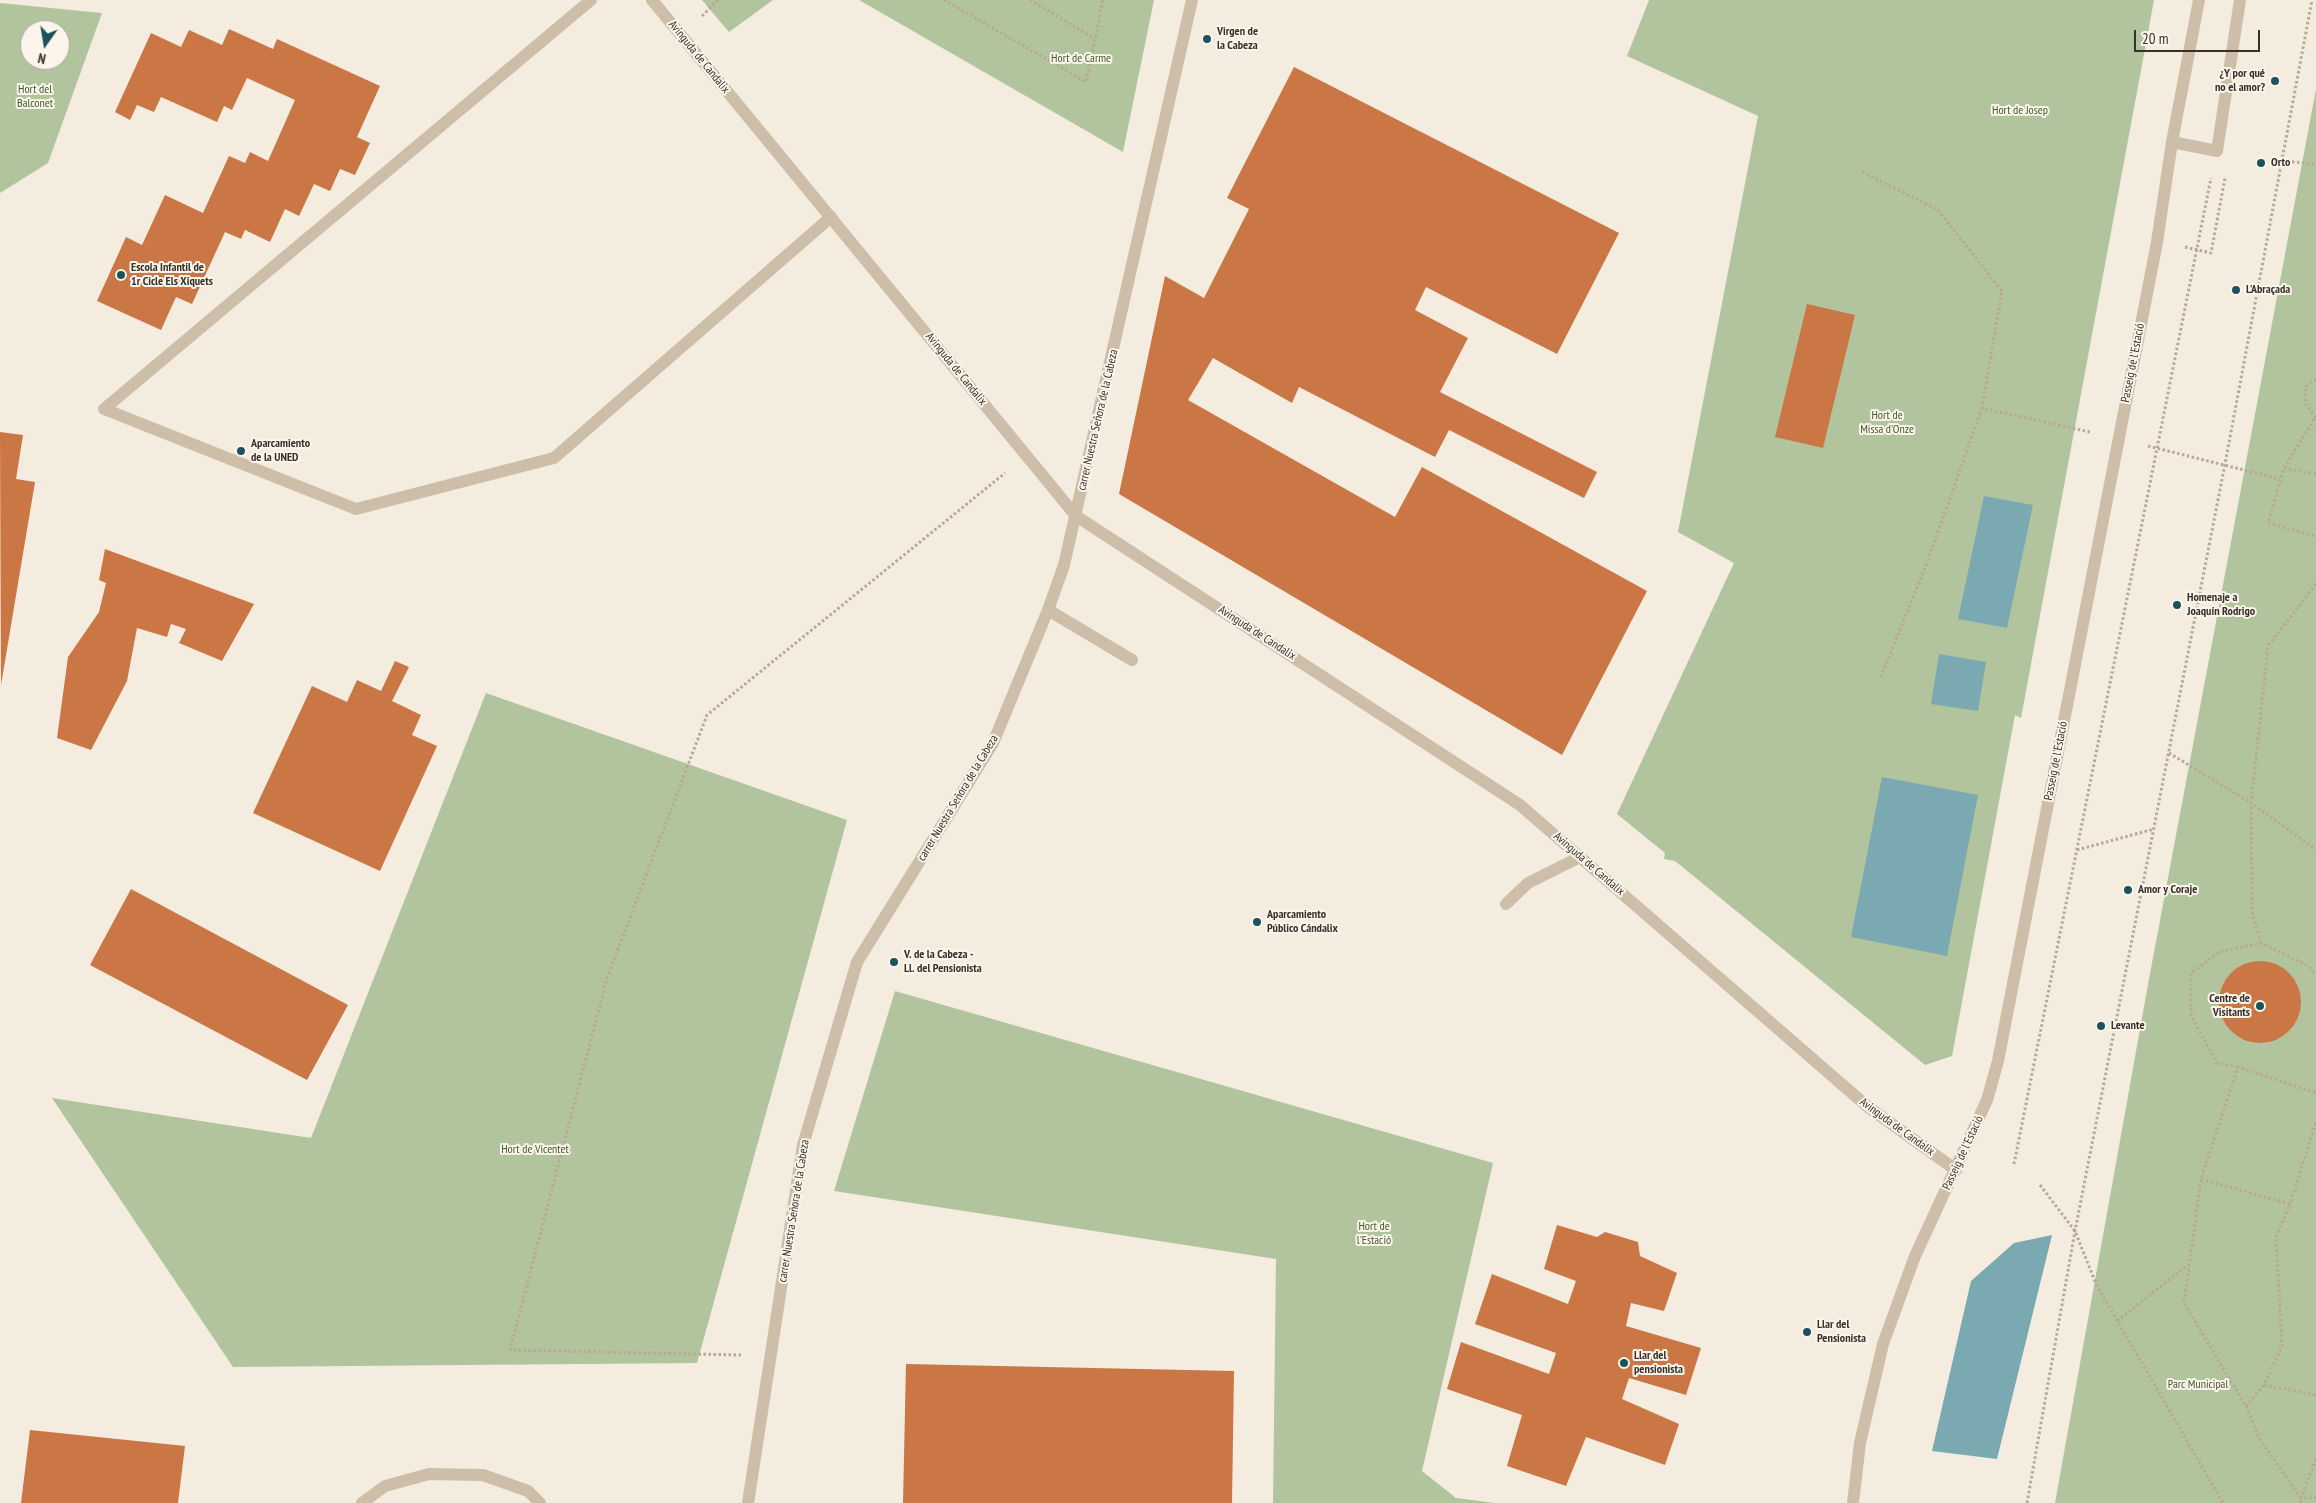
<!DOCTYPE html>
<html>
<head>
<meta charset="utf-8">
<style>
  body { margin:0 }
  #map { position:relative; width:2316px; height:1503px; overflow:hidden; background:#f4ecde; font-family:"PT Sans Narrow",sans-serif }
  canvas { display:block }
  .north { position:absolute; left:20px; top:20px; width:50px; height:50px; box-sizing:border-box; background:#fbf5eb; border:1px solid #ada69d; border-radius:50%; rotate:193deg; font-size:14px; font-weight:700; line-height:20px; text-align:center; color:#393029 }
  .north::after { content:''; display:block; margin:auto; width:18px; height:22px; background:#1c515d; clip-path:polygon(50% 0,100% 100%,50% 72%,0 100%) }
  .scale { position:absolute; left:2134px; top:30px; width:126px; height:22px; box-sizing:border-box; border:2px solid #393029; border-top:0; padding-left:6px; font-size:15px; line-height:18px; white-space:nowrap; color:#393029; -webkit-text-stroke:4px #fbf5eb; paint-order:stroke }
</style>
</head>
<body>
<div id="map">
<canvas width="2316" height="1503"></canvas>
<div class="north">N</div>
<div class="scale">20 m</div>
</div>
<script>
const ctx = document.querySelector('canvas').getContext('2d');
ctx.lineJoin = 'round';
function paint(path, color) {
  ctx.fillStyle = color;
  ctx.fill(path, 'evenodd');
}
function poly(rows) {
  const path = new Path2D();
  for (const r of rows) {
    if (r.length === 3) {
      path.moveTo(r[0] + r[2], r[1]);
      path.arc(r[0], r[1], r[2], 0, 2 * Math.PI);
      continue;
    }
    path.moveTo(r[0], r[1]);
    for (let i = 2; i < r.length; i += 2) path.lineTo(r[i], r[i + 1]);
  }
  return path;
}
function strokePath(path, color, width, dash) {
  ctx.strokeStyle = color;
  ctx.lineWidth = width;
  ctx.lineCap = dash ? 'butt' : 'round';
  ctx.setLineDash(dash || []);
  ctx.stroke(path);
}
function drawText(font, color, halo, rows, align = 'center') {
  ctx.font = font + ' "PT Sans Narrow",sans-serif';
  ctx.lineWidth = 4;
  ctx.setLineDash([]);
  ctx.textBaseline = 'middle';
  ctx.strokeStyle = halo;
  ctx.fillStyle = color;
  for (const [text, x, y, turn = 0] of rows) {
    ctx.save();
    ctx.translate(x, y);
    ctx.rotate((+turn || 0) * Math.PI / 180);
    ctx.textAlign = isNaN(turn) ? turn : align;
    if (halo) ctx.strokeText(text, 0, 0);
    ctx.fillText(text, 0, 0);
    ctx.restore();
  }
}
paint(poly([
  [702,0,773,0,729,32],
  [859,0,1154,0,1123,152],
  [1649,0,2154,0,2021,718,2015,715,1952,1056,1925,1065,1675,861,1664,859,1665,853,1617,814,1734,563,1678,532,1758,116,1627,56],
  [0,3,102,13,48,163,0,193],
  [30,30,60,30,60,60,30,60],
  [2316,89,2316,1503,2055,1503,2149,979],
  [486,693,847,820,697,1363,233,1367,52,1098,311,1138],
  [895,991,1493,1163,1422,1471,1456,1498,1495,1503,1273,1503,1276,1259,834,1191]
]), '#b2c49d');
paint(poly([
  [1984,496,2033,505,2007,628,1958,619],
  [1939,654,1986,662,1978,711,1931,704],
  [1882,777,1978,795,1947,956,1851,937],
  [2052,1235,1997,1459,1932,1451,1971,1281,2014,1243]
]), '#7ba9b2');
paint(poly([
  [229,29,273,49,277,39,380,86,357,137,370,143,355,175,340,169,330,191,314,184,299,216,285,209,270,242,245,230,241,239,225,232,192,304,176,297,161,330,97,301,126,237,142,245,165,195,203,213,229,156,245,163,250,152,268,161,295,100,247,78,232,110,224,106,217,122,161,97,154,112,137,105,130,120,115,112,151,33,181,47,189,30,222,45],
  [1294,67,1619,233,1557,354,1426,287,1415,310,1468,338,1440,392,1597,472,1584,498,1449,430,1435,457,1299,387,1292,403,1213,358,1188,400,1395,517,1422,467,1647,591,1562,755,1119,494,1165,276,1204,298,1249,209,1227,198],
  [1807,304,1855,315,1823,448,1775,437],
  [0,432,23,435,16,479,35,482,1,685],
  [105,549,254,604,222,661,179,643,186,629,171,624,167,637,137,628,127,681,91,750,57,738,68,657,99,612,106,583,99,580],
  [395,661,409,667,392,701,421,715,412,735,437,746,380,871,253,813,312,686,347,702,357,680,381,691],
  [131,889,348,1005,307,1080,90,965],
  [2260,1002,41],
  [1557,1225,1597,1237,1605,1232,1638,1242,1640,1256,1677,1273,1664,1311,1631,1303,1626,1326,1701,1348,1686,1395,1629,1378,1622,1399,1679,1424,1665,1465,1586,1437,1566,1486,1507,1466,1522,1415,1447,1389,1461,1342,1549,1374,1556,1353,1475,1324,1492,1274,1568,1304,1576,1281,1544,1269],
  [906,1364,1234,1371,1232,1503,903,1503],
  [30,1430,185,1446,178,1503,21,1503]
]), '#cb7645');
strokePath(poly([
  [944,0,1086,82,1103,0],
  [1030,0,1095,39],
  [702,16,718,0],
  [2282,161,2316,164],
  [1862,172,1938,210,2002,291,1982,408,2090,432],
  [2185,247,2211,253,2225,178],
  [2316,379,2306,386,2305,403,2316,418],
  [2148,446,2280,479],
  [2284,468,2315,418],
  [2316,474,2284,468,2268,523,2316,536],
  [2316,584,2268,646,2251,803,2316,849],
  [1881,677,1928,560,1982,408],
  [2169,753,2251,803,2252,911,2261,943],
  [2077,850,2154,829],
  [2238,1067,2217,1063,2191,1016,2191,973,2219,952,2261,943,2307,965,2316,974],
  [2014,1164,2211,178],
  [2201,1179,2290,1204,2316,1122],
  [2040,1185,2075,1231,2096,1284,2223,1503],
  [2117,1321,2189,1264],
  [741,1355,510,1350,607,978,707,715,1005,473],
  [2264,1385,2316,1395],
  [2246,1406,2264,1385,2282,1346,2276,1237,2290,1204],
  [2316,1459,2301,1498,2316,1498],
  [2027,1503,2075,1231,2225,464,2312,0],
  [2300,1503,2301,1498,2259,1438,2246,1406,2184,1303,2201,1179,2238,1067,2316,1093]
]), '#b9a893', 3, [2.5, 2.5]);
strokePath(poly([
  [1048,610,1132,660],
  [1506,904,1528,883,1580,857],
  [362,1503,385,1486,429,1474,483,1475,528,1491,540,1503]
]), '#cdbea9', 12);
strokePath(poly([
  [2172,142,2217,151,2240,0]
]), '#cdbea9', 12);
strokePath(poly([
  [591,0,104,409,356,509,554,458,831,217],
  [652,0,1076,516,1520,805,1868,1107,1956,1170],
  [1853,1503,1860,1443,1883,1344,1915,1256,1987,1100,1998,1061,2157,242,2172,142,2199,0]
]), '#cdbea9', 12);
strokePath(poly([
  [748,1503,803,1145,857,962,993,743,1048,610,1064,565,1192,0]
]), '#cdbea9', 12);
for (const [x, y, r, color] of [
  [1207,39,5,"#1c515d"],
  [2275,81,5,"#1c515d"],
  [2261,163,5,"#1c515d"],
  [121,275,5,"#1c515d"],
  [2236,290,5,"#1c515d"],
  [241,451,5,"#1c515d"],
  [2177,605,5,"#1c515d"],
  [2128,890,5,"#1c515d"],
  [1257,922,5,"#1c515d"],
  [894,962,5,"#1c515d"],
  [2260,1006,5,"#1c515d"],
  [2101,1026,5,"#1c515d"],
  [1807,1332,5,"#1c515d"],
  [1624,1363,5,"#1c515d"]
]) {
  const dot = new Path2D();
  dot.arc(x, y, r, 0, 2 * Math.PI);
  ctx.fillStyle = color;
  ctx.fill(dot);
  strokePath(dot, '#fbf5eb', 2);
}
drawText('bold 12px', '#393029', '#fbf5eb', [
  ["Virgen de",1217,32],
  ["la Cabeza",1217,46],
  ["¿Y por qué",2265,74,"right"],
  ["no el amor?",2265,88,"right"],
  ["Orto",2271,163],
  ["Escola Infantil de",131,268],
  ["1r Cicle Els Xiquets",131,282],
  ["L'Abraçada",2246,290],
  ["Aparcamiento",251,444],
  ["de la UNED",251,458],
  ["Homenaje a",2187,598],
  ["Joaquín Rodrigo",2187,612],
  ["Amor y Coraje",2138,890],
  ["Aparcamiento",1267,915],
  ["Público Cándalix",1267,929],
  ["V. de la Cabeza -",904,955],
  ["Ll. del Pensionista",904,969],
  ["Centre de",2250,999,"right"],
  ["Visitants",2250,1013,"right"],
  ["Levante",2111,1026],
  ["Llar del",1817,1325],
  ["Pensionista",1817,1339],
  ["Llar del",1634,1356],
  ["pensionista",1634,1370]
], 'left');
drawText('12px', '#393029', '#fbf5eb', [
  ["Avinguda de Candalix",699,57,51],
  ["Passeig de l'Estació",2133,363,-79],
  ["Avinguda de Candalix",956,369,51],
  ["carrer Nuestra Señora de la Cabeza",1098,420,-77],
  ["Avinguda de Candalix",1257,633,33],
  ["Passeig de l'Estació",2056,761,-79],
  ["carrer Nuestra Señora de la Cabeza",958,798,-59],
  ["Avinguda de Candalix",1589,864,41],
  ["Avinguda de Candalix",1897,1127,36],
  ["Passeig de l'Estació",1963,1153,-65],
  ["carrer Nuestra Señora de la Cabeza",794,1211,-81]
]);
drawText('12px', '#43592c', '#fbf5eb', [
  ["Hort de Carme",1081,59],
  ["Hort del",35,90],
  ["Balconet",35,104],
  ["Hort de Josep",2020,111],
  ["Hort de",1887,416],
  ["Missa d'Onze",1887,430],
  ["Hort de Vicentet",535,1150],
  ["Hort de",1374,1227],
  ["l'Estació",1374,1241],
  ["Parc Municipal",2198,1385]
]);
</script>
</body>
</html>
